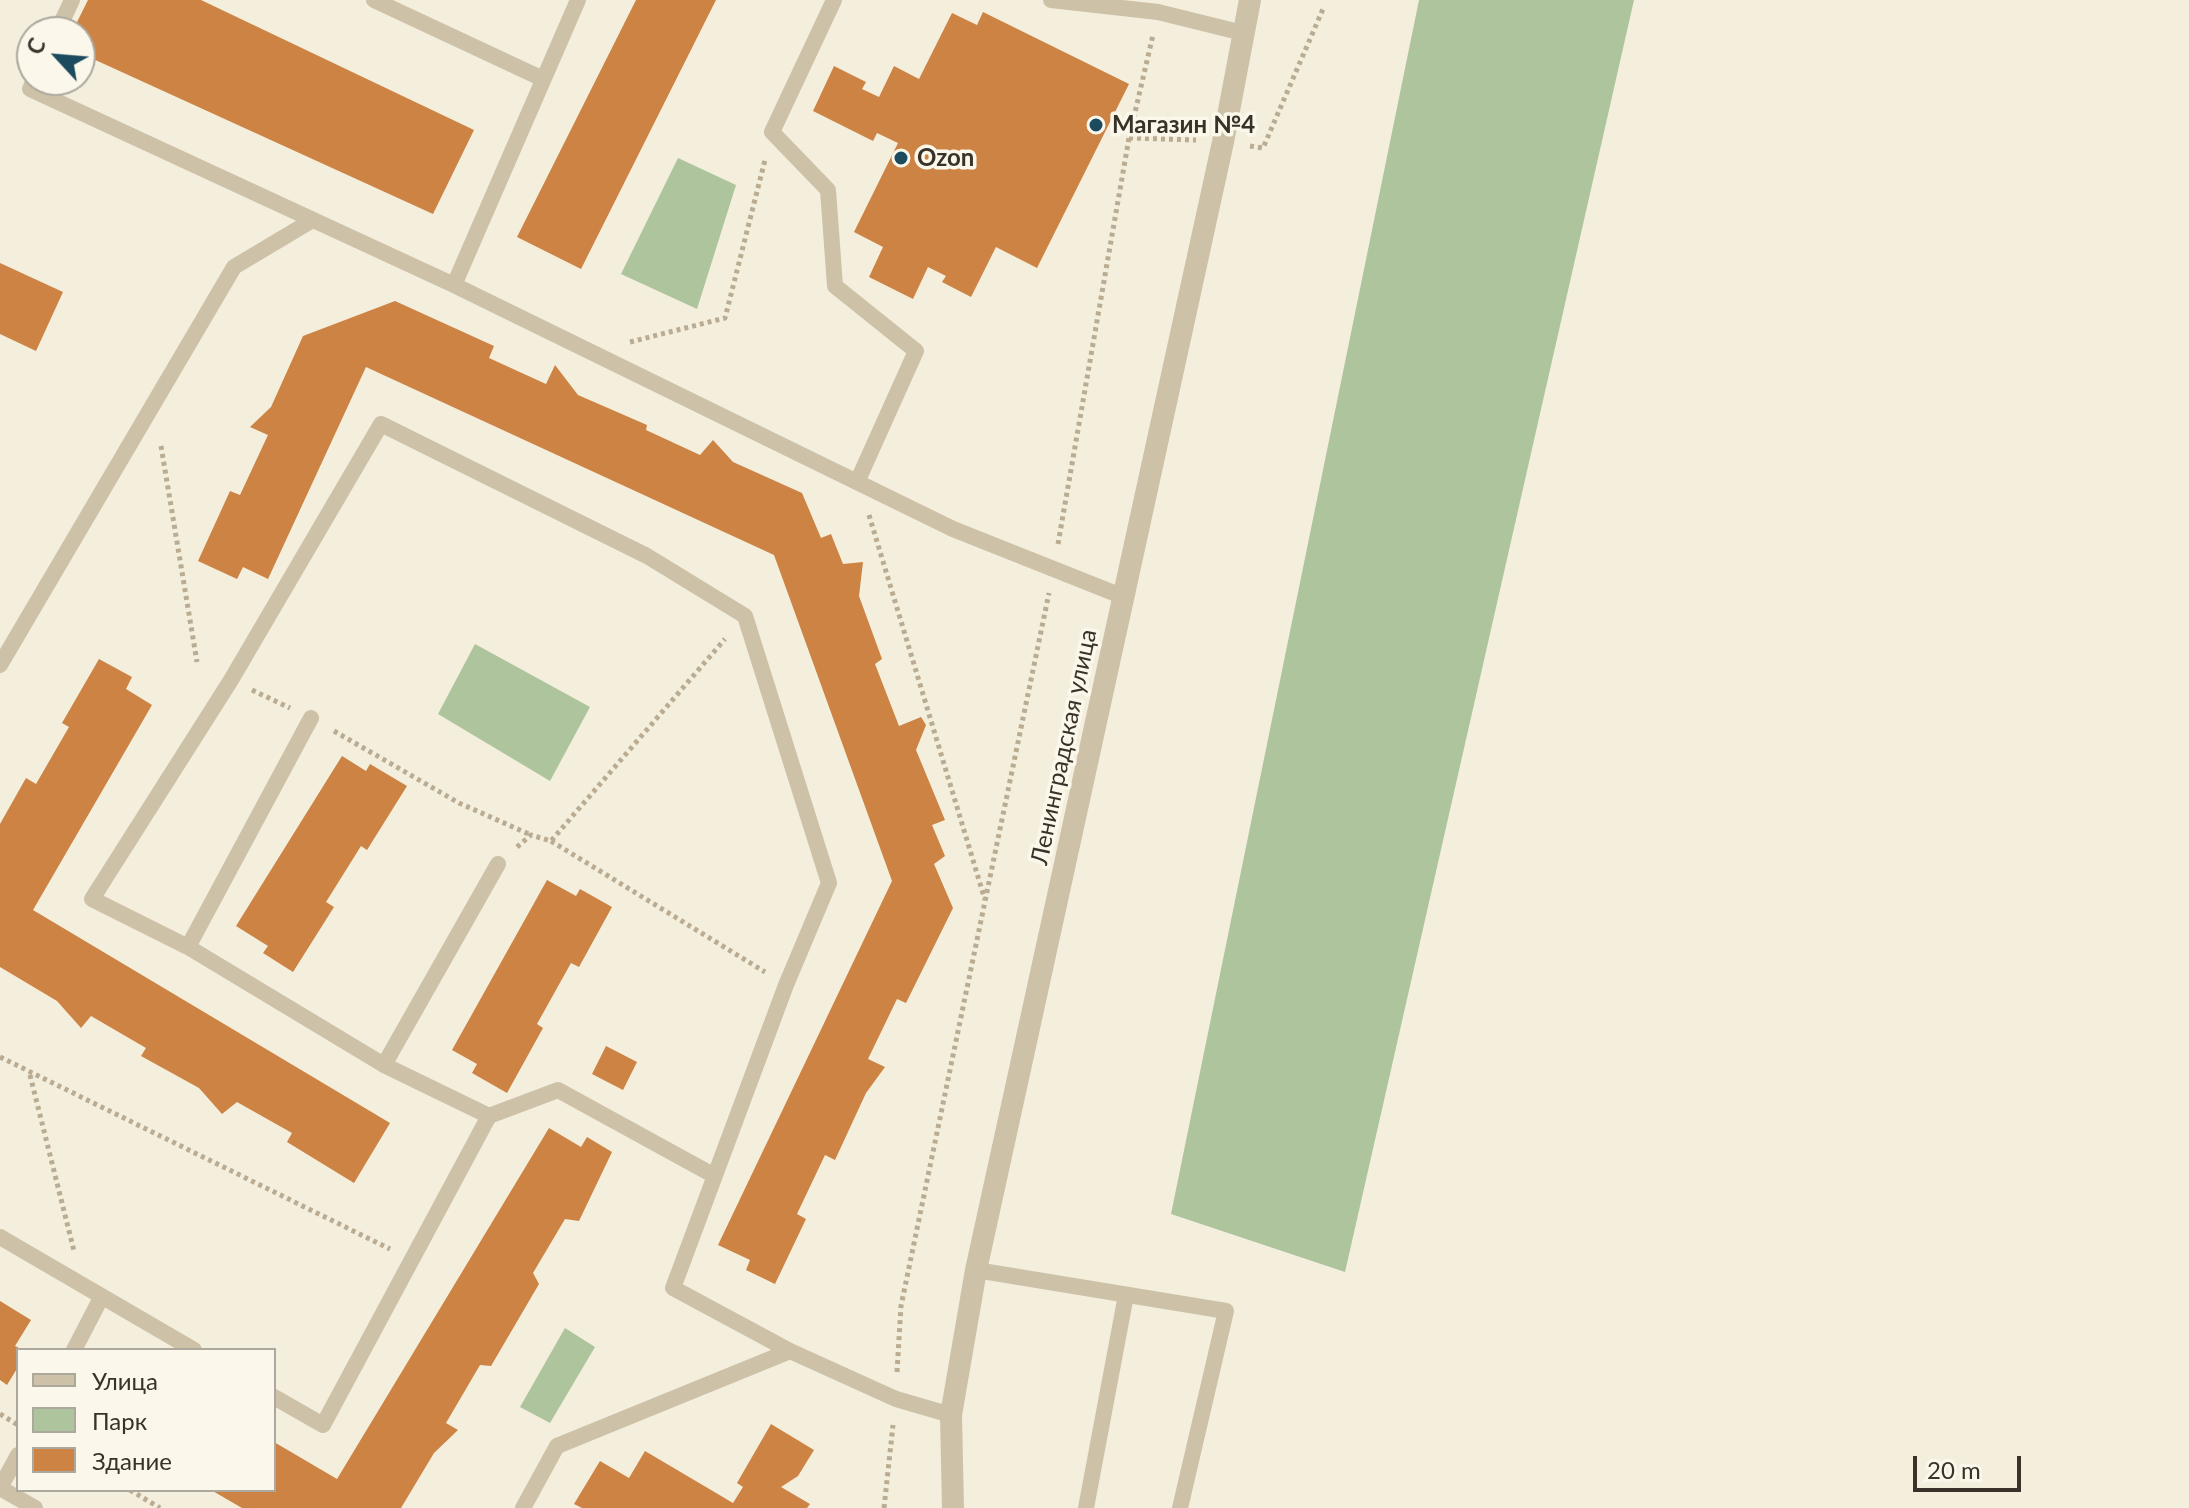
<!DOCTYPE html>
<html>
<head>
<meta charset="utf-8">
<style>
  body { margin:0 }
  #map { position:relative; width:2189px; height:1508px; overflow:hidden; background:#f4eedd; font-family:Lato,sans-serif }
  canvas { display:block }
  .legend { position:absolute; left:16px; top:1348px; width:260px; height:144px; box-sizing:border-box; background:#fbf7ea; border:2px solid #ada89d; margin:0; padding:10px 14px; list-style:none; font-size:24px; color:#393229 }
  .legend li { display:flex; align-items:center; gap:16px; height:40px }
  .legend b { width:40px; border:2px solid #ada89d }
  .north { position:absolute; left:16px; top:16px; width:80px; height:80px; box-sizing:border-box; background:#fbf7ea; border:2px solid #ada89d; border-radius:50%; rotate:296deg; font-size:22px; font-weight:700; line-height:32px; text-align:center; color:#393229 }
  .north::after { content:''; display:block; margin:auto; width:28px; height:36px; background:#1c4a5e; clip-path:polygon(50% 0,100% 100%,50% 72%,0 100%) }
  .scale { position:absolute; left:1913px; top:1456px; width:108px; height:36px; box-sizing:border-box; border:4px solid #393229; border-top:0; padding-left:10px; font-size:24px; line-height:28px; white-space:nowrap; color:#393229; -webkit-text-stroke:6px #fbf7ea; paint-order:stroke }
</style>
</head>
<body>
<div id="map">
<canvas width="2189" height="1508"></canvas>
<ul class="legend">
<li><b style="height:10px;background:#cdc1a8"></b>Улица</li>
<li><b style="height:22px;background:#aec49c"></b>Парк</li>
<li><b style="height:22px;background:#cc8343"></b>Здание</li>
</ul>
<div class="north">С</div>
<div class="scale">20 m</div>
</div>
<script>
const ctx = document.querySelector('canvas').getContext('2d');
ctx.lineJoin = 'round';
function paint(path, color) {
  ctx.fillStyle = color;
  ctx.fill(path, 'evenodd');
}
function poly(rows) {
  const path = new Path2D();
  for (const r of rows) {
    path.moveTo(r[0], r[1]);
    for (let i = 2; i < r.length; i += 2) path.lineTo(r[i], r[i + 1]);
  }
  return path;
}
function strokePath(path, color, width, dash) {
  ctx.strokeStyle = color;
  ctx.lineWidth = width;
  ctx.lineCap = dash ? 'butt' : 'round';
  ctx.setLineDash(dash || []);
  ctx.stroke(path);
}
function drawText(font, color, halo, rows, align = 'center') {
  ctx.font = font + ' Lato,sans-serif';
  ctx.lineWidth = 7;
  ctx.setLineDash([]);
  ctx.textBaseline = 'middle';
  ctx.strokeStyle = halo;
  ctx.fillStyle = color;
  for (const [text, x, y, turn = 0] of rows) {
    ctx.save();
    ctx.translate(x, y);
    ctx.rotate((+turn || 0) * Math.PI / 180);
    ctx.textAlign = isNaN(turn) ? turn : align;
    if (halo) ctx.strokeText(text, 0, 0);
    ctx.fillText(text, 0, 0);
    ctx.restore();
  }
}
paint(poly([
  [1419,0,1634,0,1345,1272,1171,1214],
  [678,158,736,185,697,309,621,274],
  [475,644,590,707,550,781,438,714],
  [565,1328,595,1347,550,1423,520,1407]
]), '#aec49c');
paint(poly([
  [88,0,201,0,474,130,433,214,80,53,80,32,72,32],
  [636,0,716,0,581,269,517,237],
  [983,12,1129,84,1037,268,996,247,971,297,942,282,946,276,928,267,913,299,869,277,883,247,854,232,898,143,877,133,873,141,813,111,834,66,866,82,862,89,879,97,894,66,919,79,952,13,977,25],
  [0,263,63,292,36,351,0,334],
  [395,301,494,346,489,358,546,384,555,365,578,395,647,425,646,430,700,455,713,440,733,462,802,493,821,538,831,534,843,564,863,562,859,596,882,659,875,664,899,726,921,717,926,725,916,750,945,820,932,825,945,856,934,864,953,908,906,1003,897,999,868,1059,885,1067,866,1093,835,1160,825,1155,797,1214,806,1219,775,1284,746,1270,750,1260,718,1245,892,881,774,555,366,367,268,579,243,567,237,579,198,561,230,491,240,495,268,435,250,427,271,407,303,336],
  [99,659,132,677,126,689,152,705,33,910,390,1123,354,1183,287,1142,292,1133,237,1102,222,1114,199,1088,141,1056,146,1048,91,1016,81,1028,57,1001,0,967,0,824,26,778,36,784,69,727,62,723],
  [342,756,366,771,370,764,407,786,367,850,361,846,326,902,334,907,293,972,263,953,268,946,236,926],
  [547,880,576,896,580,889,612,907,579,967,571,963,537,1024,543,1028,507,1093,472,1073,477,1064,452,1050],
  [606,1046,637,1062,623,1090,592,1074],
  [549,1128,581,1147,587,1137,612,1152,579,1221,565,1219,533,1273,539,1284,491,1366,480,1365,446,1423,458,1430,434,1453,401,1508,242,1508,211,1490,274,1490,274,1442,337,1479],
  [0,1301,31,1320,15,1346,23,1350,18,1350,18,1367,7,1385,0,1380],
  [771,1424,814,1450,798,1476,781,1487,810,1504,807,1508,582,1508,574,1504,600,1461,629,1478,645,1451,733,1503,743,1487,737,1483]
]), '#cc8343');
strokePath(poly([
  [22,57,32,37],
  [1129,138,1196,140],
  [1250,146,1263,148,1323,9],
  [630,342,725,318,765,160],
  [161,446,197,662],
  [869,515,985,900],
  [1058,544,1129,138,1153,35],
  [252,690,290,708],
  [334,731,459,803,531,835],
  [551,841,765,972],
  [517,847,531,835,551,841,725,639],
  [0,1057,390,1249],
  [30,1075,74,1251],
  [897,1372,901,1306,1049,593],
  [0,1414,18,1425],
  [130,1490,160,1508],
  [884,1508,893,1425]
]), '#b9ac92', 5, [4, 4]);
strokePath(poly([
  [374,0,543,79],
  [578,0,454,285,953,529,1124,597],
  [834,0,772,132,828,190,835,286,916,351,858,480],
  [1051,0,1158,12,1243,33],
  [57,32,72,0],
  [34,80,30,89,454,285],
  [0,665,234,267,311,221],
  [188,947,311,718],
  [384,1065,498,864],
  [489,1116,558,1090,713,1175],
  [0,1237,194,1350],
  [976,1270,1226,1311,1180,1508],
  [74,1350,102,1296],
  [274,1397,323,1425,489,1116,384,1065,188,947,92,899,231,680,381,424,647,556,745,616,829,883,786,985,673,1288,790,1351,896,1399,951,1415],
  [0,1488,35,1508],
  [0,1488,18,1455],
  [523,1508,557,1446,790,1351],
  [1086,1508,1126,1295]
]), '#cdc1a8', 16);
strokePath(poly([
  [953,1508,951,1415,976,1270,1223,142,1250,0]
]), '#cdc1a8', 22);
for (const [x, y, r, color] of [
  [1096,125,8,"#1c4a5e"],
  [901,158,8,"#1c4a5e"]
]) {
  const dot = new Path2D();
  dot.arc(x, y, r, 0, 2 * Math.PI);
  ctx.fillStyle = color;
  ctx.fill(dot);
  strokePath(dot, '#fbf7ea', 3);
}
drawText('bold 24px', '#393229', '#fbf7ea', [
  ["Магазин №4",1112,125],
  ["Ozon",917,158]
], 'left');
drawText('24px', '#393229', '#fbf7ea', [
  ["Ленинградская улица",1064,747,-78]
]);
</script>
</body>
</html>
